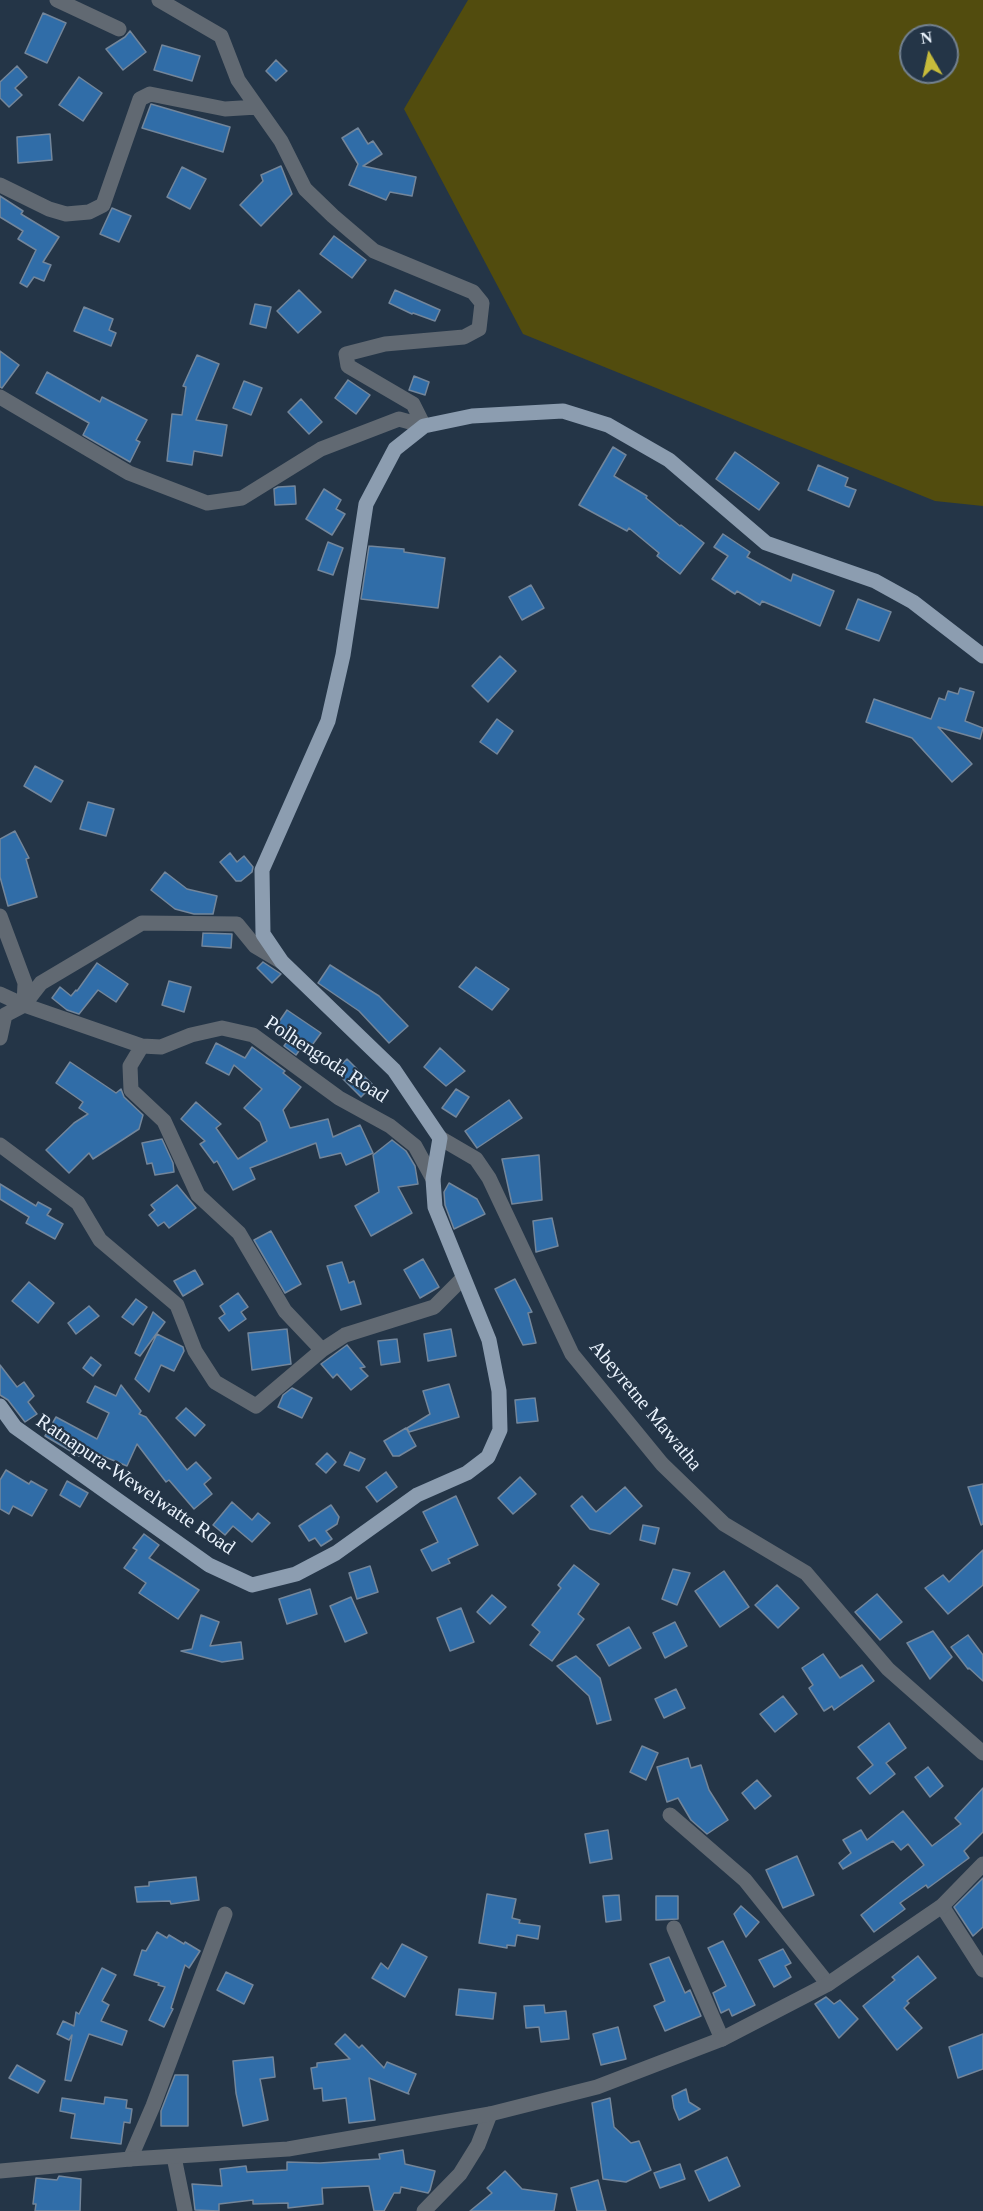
<!DOCTYPE html>
<html>
<head>
<meta charset="utf-8">
<style>
  body { margin:0 }
  #map { position:relative; width:983px; height:2211px; overflow:hidden; background:#243547; font-family:Georgia,serif }
  canvas { display:block }
  .north { position:absolute; left:899px; top:24px; width:60px; height:60px; box-sizing:border-box; background:#243547; border:2px solid #738190; border-radius:50%; rotate:351deg; font-size:16px; font-weight:700; line-height:24px; text-align:center; color:#eaf3fd }
  .north::after { content:''; display:block; margin:auto; width:21px; height:27px; background:#c7bb3b; clip-path:polygon(50% 0,100% 100%,50% 72%,0 100%) }
</style>
</head>
<body>
<div id="map">
<canvas width="983" height="2211"></canvas>
<div class="north">N</div>
</div>
<script>
const ctx = document.querySelector('canvas').getContext('2d');
ctx.lineJoin = 'round';
function paint(path, color) {
  ctx.fillStyle = color;
  ctx.fill(path, 'evenodd');
}
function poly(rows) {
  const path = new Path2D();
  for (const r of rows) {
    path.moveTo(r[0], r[1]);
    for (let i = 2; i < r.length; i += 2) path.lineTo(r[i], r[i + 1]);
  }
  return path;
}
function strokePath(path, color, width, dash) {
  ctx.strokeStyle = color;
  ctx.lineWidth = width;
  ctx.lineCap = dash ? 'butt' : 'round';
  ctx.setLineDash(dash || []);
  ctx.stroke(path);
}
function drawText(font, color, halo, rows, align = 'center') {
  ctx.font = font + ' Georgia,serif';
  ctx.lineWidth = 4.5;
  ctx.setLineDash([]);
  ctx.textBaseline = 'middle';
  ctx.strokeStyle = halo;
  ctx.fillStyle = color;
  for (const [text, x, y, turn = 0] of rows) {
    ctx.save();
    ctx.translate(x, y);
    ctx.rotate((+turn || 0) * Math.PI / 180);
    ctx.textAlign = isNaN(turn) ? turn : align;
    if (halo) ctx.strokeText(text, 0, 0);
    ctx.fillText(text, 0, 0);
    ctx.restore();
  }
}
paint(poly([
  [468,0,983,0,983,506,935,501,523,334,404,109],
  [911,36,947,36,947,72,911,72]
]), '#524c0e');
const building = poly([
  [43,13,66,23,47,63,25,53,43,13],
  [130,31,146,52,123,70,106,49,125,37,130,31],
  [162,45,200,56,192,81,154,70,162,45],
  [276,60,287,71,276,81,266,71,276,60],
  [17,66,27,77,15,88,22,95,9,107,0,98,0,82,17,66],
  [79,77,102,93,83,121,59,105,79,77],
  [151,104,230,127,223,152,142,128,151,104],
  [358,128,368,144,373,141,382,154,363,166,416,177,412,196,390,192,386,200,349,185,358,164,342,138,358,128],
  [50,134,52,160,18,163,17,137,50,134],
  [281,166,292,194,261,226,240,205,263,181,261,175,281,166],
  [182,167,206,179,190,209,167,197,182,167],
  [0,196,23,211,21,214,59,237,43,262,51,265,44,281,34,277,27,287,20,283,36,250,18,239,23,231,0,217,0,196],
  [112,208,131,216,119,242,100,234,112,208],
  [334,236,366,260,352,278,320,254,334,236],
  [299,290,321,312,298,333,277,311,299,290],
  [395,290,440,310,435,321,413,313,412,314,389,303,395,290],
  [255,304,271,307,266,328,250,324,255,304],
  [84,307,113,319,109,330,116,333,111,346,74,331,84,307],
  [0,351,19,365,2,388,0,387,0,351],
  [197,355,219,364,196,420,227,425,222,456,194,451,192,465,167,461,172,414,182,415,186,387,183,386,197,355],
  [47,372,100,402,102,397,147,420,136,440,140,442,130,462,83,435,89,423,36,393,47,372],
  [414,376,429,382,425,395,409,390,414,376],
  [348,380,370,395,356,414,335,398,348,380],
  [244,381,262,388,251,415,233,408,244,381],
  [301,399,322,422,309,434,288,412,301,399],
  [613,447,626,455,614,476,647,496,646,498,680,526,681,525,704,543,680,574,657,556,659,553,629,528,627,531,579,505,613,447],
  [735,452,779,483,759,510,716,479,735,452],
  [818,465,848,478,845,486,856,490,849,507,808,490,818,465],
  [295,486,296,504,275,505,274,489,278,487,295,486],
  [324,489,341,500,336,509,345,514,332,535,306,519,324,489],
  [723,534,750,552,747,557,791,581,793,574,834,591,820,626,762,601,760,605,737,591,735,594,712,579,728,556,714,547,723,534],
  [328,542,343,548,333,575,318,570,328,542],
  [369,546,404,549,404,552,445,558,438,608,361,599,369,546],
  [531,585,544,608,522,620,509,597,531,585],
  [858,599,891,612,879,641,846,629,858,599],
  [500,656,516,671,488,702,472,686,500,656],
  [960,688,974,692,965,721,983,728,980,739,938,727,972,764,952,782,912,738,866,722,874,699,931,719,939,698,945,700,948,691,958,694,960,688],
  [497,719,513,731,497,754,480,742,497,719],
  [35,766,63,781,51,802,24,786,35,766],
  [88,802,114,809,106,836,80,829,88,802],
  [15,831,29,858,26,859,37,897,8,906,0,877,0,839,15,831],
  [230,853,237,862,244,856,253,867,252,872,241,881,236,881,220,862,230,853],
  [165,872,187,889,217,896,213,914,194,914,175,909,151,890,165,872],
  [203,933,232,934,231,948,202,946,203,933],
  [263,962,281,974,272,983,257,968,263,962],
  [97,963,128,984,116,1002,98,990,79,1014,67,1010,52,998,60,987,71,996,76,990,77,991,97,963],
  [330,965,379,996,408,1026,389,1043,359,1011,318,983,330,965],
  [476,967,509,989,492,1010,459,987,476,967],
  [169,981,191,987,184,1012,162,1005,169,981],
  [287,1010,321,1033,307,1052,301,1048,296,1055,284,1046,289,1039,274,1029,287,1010],
  [216,1043,245,1058,252,1047,285,1071,283,1073,301,1087,283,1110,290,1128,328,1119,333,1137,360,1125,373,1153,346,1165,341,1153,320,1158,316,1143,250,1168,255,1179,233,1190,217,1161,214,1163,200,1144,205,1141,181,1119,196,1102,221,1124,216,1128,238,1159,267,1141,260,1122,244,1108,262,1089,234,1065,229,1075,206,1063,216,1043],
  [440,1048,465,1071,446,1086,424,1067,440,1048],
  [347,1059,373,1085,361,1097,335,1071,347,1059],
  [70,1062,116,1093,121,1089,124,1097,143,1115,139,1129,93,1159,89,1153,69,1173,46,1150,74,1123,88,1114,79,1108,83,1102,56,1083,70,1062],
  [456,1089,469,1097,456,1117,442,1108,456,1089],
  [509,1100,522,1118,477,1148,465,1131,509,1100],
  [162,1139,173,1163,174,1172,155,1175,152,1163,147,1164,142,1143,162,1139],
  [392,1140,406,1151,415,1166,418,1184,398,1187,412,1213,371,1236,355,1206,379,1192,373,1155,392,1140],
  [539,1155,542,1200,512,1204,502,1159,539,1155],
  [449,1183,477,1199,485,1214,454,1229,445,1205,444,1192,449,1183],
  [0,1184,36,1206,38,1202,51,1209,47,1215,63,1224,55,1239,26,1223,29,1217,0,1199,0,1184],
  [177,1185,196,1208,169,1228,164,1222,158,1226,149,1215,155,1210,151,1205,177,1185],
  [552,1218,558,1246,536,1252,533,1221,552,1218],
  [271,1231,301,1284,285,1293,254,1240,271,1231],
  [423,1259,439,1287,420,1298,404,1270,423,1259],
  [342,1262,349,1283,354,1281,361,1304,341,1310,327,1266,342,1262],
  [195,1270,203,1284,183,1296,174,1281,195,1270],
  [515,1279,532,1312,528,1313,536,1343,523,1345,495,1289,515,1279],
  [29,1282,54,1303,38,1323,12,1301,29,1282],
  [238,1293,248,1307,241,1312,246,1319,229,1331,219,1318,225,1314,220,1306,238,1293],
  [136,1299,147,1307,133,1325,122,1317,136,1299],
  [89,1306,99,1316,76,1334,68,1323,89,1306],
  [153,1312,165,1322,140,1356,135,1353,153,1312],
  [287,1329,291,1364,252,1370,248,1333,287,1329],
  [451,1329,456,1356,428,1361,424,1334,451,1329],
  [157,1334,183,1347,184,1351,174,1371,161,1365,149,1392,135,1379,157,1334],
  [397,1339,400,1362,381,1365,378,1341,397,1339],
  [347,1345,365,1367,360,1368,368,1376,351,1390,337,1374,333,1378,321,1364,347,1345],
  [91,1357,101,1365,93,1376,83,1368,91,1357],
  [0,1365,17,1387,24,1382,34,1396,28,1402,37,1414,25,1422,8,1400,0,1395,0,1365],
  [449,1384,459,1417,409,1432,407,1428,430,1414,423,1391,449,1384],
  [121,1385,141,1411,139,1414,146,1417,187,1470,196,1462,211,1478,204,1484,212,1494,194,1509,169,1480,166,1482,137,1444,127,1466,83,1448,79,1456,45,1436,56,1417,97,1439,109,1413,87,1402,95,1386,116,1396,121,1385],
  [292,1388,312,1398,302,1418,278,1407,283,1395,292,1388],
  [535,1398,538,1421,517,1423,515,1400,535,1398],
  [186,1408,205,1425,195,1436,176,1418,186,1408],
  [406,1428,416,1446,399,1456,393,1456,384,1441,406,1428],
  [350,1452,365,1459,359,1471,344,1465,350,1452],
  [327,1453,336,1462,326,1473,316,1464,327,1453],
  [6,1470,29,1484,31,1481,47,1490,32,1516,13,1506,9,1514,0,1509,0,1480,6,1470],
  [386,1472,397,1487,377,1502,366,1487,386,1472],
  [520,1477,536,1494,513,1514,498,1498,520,1477],
  [67,1481,88,1493,80,1507,60,1495,67,1481],
  [983,1484,983,1524,981,1525,968,1487,983,1484],
  [625,1487,642,1506,610,1534,590,1529,571,1506,582,1496,596,1512,625,1487],
  [456,1496,478,1545,448,1559,450,1563,432,1571,421,1550,438,1542,423,1512,456,1496],
  [232,1502,252,1520,258,1513,270,1523,252,1542,233,1526,225,1535,213,1525,232,1502],
  [331,1505,339,1517,337,1524,326,1531,332,1539,321,1546,315,1538,309,1541,299,1526,331,1505],
  [643,1525,659,1528,655,1544,640,1540,643,1525],
  [144,1534,159,1545,149,1558,199,1590,178,1619,139,1593,146,1583,124,1568,137,1550,133,1548,144,1534],
  [983,1550,983,1585,948,1614,925,1588,943,1575,949,1582,983,1550],
  [574,1565,599,1584,578,1614,584,1619,552,1661,530,1645,540,1632,532,1625,561,1588,558,1585,574,1565],
  [370,1566,378,1592,357,1599,349,1573,370,1566],
  [673,1569,690,1573,677,1605,662,1599,673,1569],
  [724,1571,749,1607,720,1627,695,1591,724,1571],
  [777,1585,799,1608,778,1628,755,1605,777,1585],
  [310,1589,317,1614,287,1624,279,1599,310,1589],
  [877,1594,902,1622,880,1640,855,1612,877,1594],
  [492,1595,506,1607,490,1624,477,1612,492,1595],
  [351,1597,367,1633,345,1642,330,1606,351,1597],
  [461,1608,474,1642,450,1651,437,1618,461,1608],
  [201,1615,219,1622,210,1646,241,1642,243,1659,222,1662,181,1651,192,1649,201,1615],
  [675,1622,687,1646,665,1658,653,1633,675,1622],
  [629,1627,641,1648,609,1666,597,1645,629,1627],
  [933,1631,952,1657,930,1679,907,1643,933,1631],
  [968,1635,983,1655,983,1681,969,1668,968,1669,951,1647,968,1635],
  [823,1654,840,1678,862,1665,874,1681,834,1710,832,1706,824,1711,809,1688,813,1685,802,1668,823,1654],
  [576,1656,600,1678,611,1720,597,1724,589,1696,557,1666,576,1656],
  [676,1689,685,1708,664,1718,655,1699,676,1689],
  [783,1696,797,1714,775,1732,760,1714,783,1696],
  [889,1723,906,1748,886,1763,895,1774,870,1794,857,1778,873,1765,858,1747,889,1723],
  [642,1746,658,1753,646,1780,630,1772,642,1746],
  [688,1758,691,1768,701,1765,709,1790,728,1820,707,1834,691,1820,678,1798,667,1802,657,1767,688,1758],
  [928,1767,943,1786,930,1797,915,1777,928,1767],
  [757,1780,771,1796,755,1809,742,1793,757,1780],
  [983,1788,983,1832,964,1851,969,1858,928,1888,926,1885,900,1903,905,1909,874,1932,861,1915,924,1865,908,1844,901,1850,893,1841,843,1869,839,1863,851,1853,843,1840,861,1830,867,1840,903,1811,932,1846,961,1824,955,1818,983,1788],
  [608,1830,612,1859,590,1863,585,1834,608,1830],
  [797,1856,814,1895,783,1908,766,1870,797,1856],
  [196,1877,199,1900,171,1904,170,1901,137,1902,135,1887,149,1886,149,1882,196,1877],
  [983,1878,983,1927,973,1936,954,1907,983,1878],
  [487,1894,516,1899,512,1918,520,1920,519,1923,540,1926,538,1939,517,1935,515,1946,507,1945,507,1948,479,1943,487,1894],
  [619,1895,621,1920,606,1922,603,1896,619,1895],
  [656,1896,678,1896,678,1919,656,1920,656,1896],
  [741,1906,759,1922,746,1937,734,1914,741,1906],
  [157,1932,167,1938,169,1935,184,1944,185,1942,200,1951,189,1968,185,1965,171,2008,173,2009,164,2027,149,2020,165,1987,158,1985,159,1983,134,1975,142,1950,146,1951,157,1932],
  [723,1941,755,2005,732,2016,729,2009,721,2013,713,1993,726,1986,708,1948,723,1941],
  [402,1944,427,1957,405,1997,372,1978,381,1963,388,1969,402,1944],
  [783,1949,791,1963,785,1966,791,1977,774,1987,759,1960,783,1949],
  [918,1956,936,1978,907,2001,909,2003,904,2008,922,2028,897,2050,863,2006,895,1980,892,1977,918,1956],
  [669,1957,685,1993,690,1990,701,2016,665,2031,654,2006,665,2001,650,1964,669,1957],
  [102,1968,116,1975,102,2001,109,2005,101,2021,127,2031,122,2045,89,2034,71,2081,65,2080,72,2035,69,2040,57,2034,63,2021,74,2026,76,2012,79,2014,102,1968],
  [226,1972,253,1985,244,2004,217,1990,226,1972],
  [459,1989,496,1993,493,2019,456,2015,459,1989],
  [826,1997,834,2004,840,2000,858,2019,839,2038,815,2004,826,1997],
  [544,2005,545,2013,566,2011,569,2039,541,2042,539,2027,526,2028,524,2006,544,2005],
  [618,2027,626,2059,601,2065,593,2034,618,2027],
  [345,2034,359,2048,362,2045,384,2068,387,2062,416,2074,408,2093,409,2094,369,2078,375,2120,349,2123,346,2098,323,2101,322,2088,314,2089,311,2068,317,2067,317,2063,350,2059,335,2044,345,2034],
  [983,2034,983,2069,958,2078,949,2047,983,2034],
  [273,2057,275,2077,260,2079,268,2120,243,2126,236,2093,233,2061,273,2057],
  [17,2065,45,2081,38,2093,9,2078,17,2065],
  [175,2075,188,2075,188,2126,161,2126,161,2111,175,2075],
  [686,2089,689,2102,700,2109,679,2120,674,2108,672,2096,686,2089],
  [105,2097,127,2100,126,2108,132,2109,130,2123,124,2122,121,2144,71,2138,75,2114,60,2111,62,2098,104,2104,105,2097],
  [610,2098,614,2127,631,2143,639,2141,651,2170,626,2182,603,2179,592,2103,610,2098],
  [403,2150,405,2164,435,2171,430,2190,428,2193,401,2187,400,2193,394,2193,384,2211,374,2211,369,2186,322,2188,323,2204,288,2208,288,2203,253,2204,253,2200,219,2204,219,2211,195,2210,192,2184,222,2186,220,2169,246,2166,247,2172,287,2170,287,2162,320,2163,380,2159,379,2154,403,2150],
  [727,2157,740,2186,709,2201,695,2171,727,2157],
  [680,2164,685,2179,660,2188,654,2173,680,2164],
  [505,2171,522,2189,557,2194,554,2211,470,2211,492,2193,487,2188,505,2171],
  [59,2176,81,2179,80,2211,35,2211,36,2204,33,2204,36,2178,57,2180,59,2176],
  [598,2180,606,2211,577,2211,571,2188,598,2180]
]);
paint(building, '#306da8');
strokePath(building, '#73869b', 1.5);
strokePath(poly([
  [57,0,119,29],
  [159,0,221,36,238,80,281,141,305,189,333,216,374,251,473,292,482,303,479,329,464,337,385,344,346,354,348,366,413,404,424,426],
  [0,185,49,209,66,214,89,212,103,205,140,99,150,94,225,109,257,107],
  [0,397,129,473,207,503,242,498,321,449,399,419,424,426],
  [0,916,25,983,24,1005],
  [0,994,24,1005,142,1046,161,1047,191,1035,222,1028,253,1035,339,1098,390,1126,415,1146,433,1179],
  [0,1038,5,1015,24,1005,41,983,142,923,237,924,255,946,282,962],
  [142,1046,130,1066,131,1090,164,1121,198,1195,239,1233,285,1311,322,1350],
  [440,1138,476,1159,489,1178,572,1354,662,1464,724,1524,806,1573,888,1669,983,1753],
  [0,1145,78,1203,100,1240,177,1305,195,1351,215,1382,256,1406,322,1350,345,1335,434,1307,463,1278],
  [670,1815,745,1880,828,1984],
  [942,1906,983,1970],
  [674,1928,722,2039],
  [174,2157,185,2211],
  [130,2159,153,2106,225,1914],
  [424,2211,460,2174,478,2145,490,2114]
]), '#616972', 15);
strokePath(poly([
  [0,2171,130,2159,288,2149,490,2114,597,2087,722,2039,828,1984,942,1906,983,1864]
]), '#616972', 15);
strokePath(poly([
  [0,1406,15,1427,209,1565,252,1585,296,1574,336,1553,417,1495,467,1473,488,1457,500,1430,499,1391,489,1340,435,1207,433,1179,440,1138,394,1070,282,962,263,934,262,870,328,721,343,655,366,504,395,449,424,426,472,416,563,411,608,425,669,460,766,543,875,581,913,602,983,656]
]), '#8c9db0', 15);
drawText('20px', '#eaf3fd', '#243547', [
  ["Polhengoda Road",326,1060,33],
  ["Abeyretne Mawatha",645,1406,50],
  ["Ratnapura-Wewelwatte Road",135,1485,34]
]);
</script>
</body>
</html>
